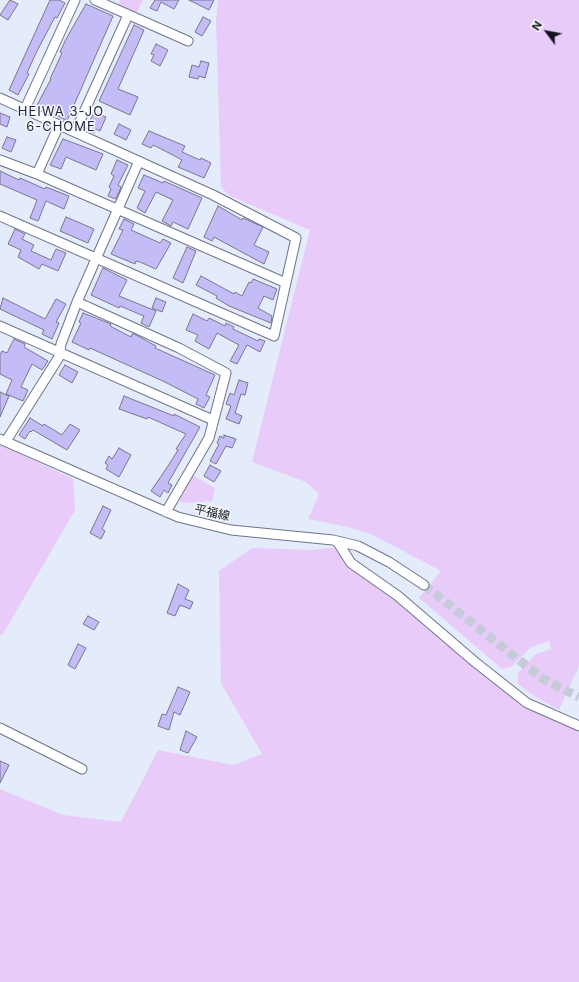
<!DOCTYPE html>
<html>
<head>
<meta charset="utf-8">
<style>
  body { margin:0 }
  #map { position:relative; width:579px; height:982px; overflow:hidden; background:#e4ebfa; font-family:Inter,sans-serif }
  canvas { display:block }
  .north { position:absolute; left:527px; top:12px; width:40px; height:40px; -webkit-text-stroke:3px #f6f8fd; paint-order:stroke; rotate:302deg; font-size:11px; font-weight:700; line-height:16px; text-align:center; color:#13161f }
  .north::after { content:''; display:block; margin:auto; width:14px; height:18px; background:#13161f; clip-path:polygon(50% 0,100% 100%,50% 72%,0 100%) }
</style>
</head>
<body>
<div id="map">
<canvas width="579" height="982"></canvas>
<div class="north">N</div>
</div>
<script>
const ctx = document.querySelector('canvas').getContext('2d');
ctx.lineJoin = 'round';
function paint(path, color) {
  ctx.fillStyle = color;
  ctx.fill(path, 'evenodd');
}
function poly(rows) {
  const path = new Path2D();
  for (const r of rows) {
    path.moveTo(r[0], r[1]);
    for (let i = 2; i < r.length; i += 2) path.lineTo(r[i], r[i + 1]);
  }
  return path;
}
function strokePath(path, color, width, dash) {
  ctx.strokeStyle = color;
  ctx.lineWidth = width;
  ctx.lineCap = dash ? 'butt' : 'round';
  ctx.setLineDash(dash || []);
  ctx.stroke(path);
}
function drawText(font, color, halo, rows, align = 'center') {
  ctx.font = font + ' Inter,"Noto Sans JP",sans-serif';
  ctx.lineWidth = 3;
  ctx.setLineDash([]);
  ctx.textBaseline = 'middle';
  ctx.strokeStyle = halo;
  ctx.fillStyle = color;
  for (const [text, x, y, turn = 0] of rows) {
    ctx.save();
    ctx.translate(x, y);
    ctx.rotate((+turn || 0) * Math.PI / 180);
    ctx.textAlign = isNaN(turn) ? turn : align;
    if (halo) ctx.strokeText(text, 0, 0);
    ctx.fillText(text, 0, 0);
    ctx.restore();
  }
}
paint(poly([
  [120,0,143,0,136,14,118,5],
  [218,0,579,0,579,666,559,710,534,696,518,684,518,673,536,654,551,649,549,641,530,648,511,667,502,669,419,598,441,571,371,534,348,527,308,519,319,494,306,482,252,462,310,230,228,195,221,186,216,21],
  [0,444,73,479,75,510,3,634,0,635],
  [192,475,215,488,212,501,181,503,179,497],
  [337,547,350,565,527,705,558,723,579,731,579,982,0,982,0,789,63,815,121,822,158,750,233,765,262,754,221,683,219,571,252,548,313,550]
]), '#e9cbf9');
const building = poly([
  [10,0,18,4,8,20,0,15,10,0],
  [50,0,59,0,65,3,57,18,55,17,37,51,27,73,29,74,18,95,9,90,50,0],
  [155,0,179,0,174,9,161,2,157,11,150,8,155,0],
  [189,0,214,0,209,10,189,0],
  [86,4,113,16,67,121,37,105,51,79,50,79,62,53,60,52,65,41,86,4],
  [203,17,211,21,202,36,195,32,203,17],
  [134,25,144,30,118,89,138,97,130,115,99,101,134,25],
  [156,44,168,50,160,66,151,61,154,55,151,54,156,44],
  [201,61,209,63,205,78,199,76,198,79,189,77,192,65,199,67,201,61],
  [94,112,106,117,100,131,96,129,94,133,86,129,94,112],
  [0,113,10,117,7,127,0,124,0,113],
  [119,124,131,130,126,140,114,134,119,124],
  [149,131,185,146,182,152,200,160,201,158,211,163,204,178,178,167,182,160,171,154,153,145,151,148,142,144,149,131],
  [7,137,16,140,11,152,2,148,7,137],
  [63,139,103,154,96,170,66,157,61,169,50,165,63,139],
  [117,160,128,165,118,185,121,187,116,199,108,196,111,189,109,187,114,176,111,174,117,160],
  [0,171,19,180,20,178,45,189,46,187,69,196,64,209,46,201,38,221,30,218,37,200,0,184,0,171],
  [144,175,163,183,164,181,202,198,188,229,173,222,171,226,162,221,173,200,156,192,145,213,137,208,145,191,138,188,144,175],
  [218,206,242,220,243,218,263,227,254,245,269,252,264,264,214,237,212,241,204,237,218,206],
  [66,217,94,229,88,243,60,231,66,217],
  [124,219,134,224,131,230,160,243,163,239,171,243,156,269,140,262,136,261,135,264,111,254,123,230,119,229,124,219],
  [15,229,25,234,22,239,34,245,31,251,51,260,56,249,66,253,58,271,42,264,39,269,18,257,21,250,8,244,15,229],
  [187,247,196,251,183,283,173,278,187,247],
  [103,268,127,280,119,296,156,311,149,327,141,323,144,316,120,306,119,308,91,295,103,268],
  [201,276,234,294,235,292,242,296,249,282,251,283,253,279,277,289,273,300,264,296,258,308,272,316,271,323,229,306,216,298,217,296,196,285,201,276],
  [3,298,45,319,56,299,66,304,56,322,59,323,52,339,42,334,44,330,0,309,3,298],
  [156,298,166,302,162,312,152,308,156,298],
  [83,313,111,324,110,326,131,337,132,334,134,334,156,346,155,348,215,375,206,395,210,397,204,408,196,404,198,399,165,382,90,348,89,350,72,342,81,323,79,322,83,313],
  [193,314,207,321,209,318,225,326,226,323,234,327,233,329,258,341,259,339,265,341,260,352,247,345,237,364,230,361,239,345,217,333,209,349,195,341,198,335,186,330,193,314],
  [14,339,25,344,24,347,48,361,42,370,32,364,21,387,28,390,23,401,6,394,12,380,0,374,0,355,2,351,7,353,14,339],
  [65,365,78,372,72,383,59,375,65,365],
  [239,380,248,383,245,395,241,394,235,413,242,416,239,424,226,419,231,406,226,404,230,393,234,395,239,380],
  [0,392,9,396,0,417,0,392],
  [124,396,174,416,174,414,200,427,168,483,172,485,168,493,164,490,160,497,151,491,168,466,178,450,176,449,186,434,148,417,147,419,119,409,124,396],
  [30,418,43,426,44,424,62,435,70,424,80,430,67,450,33,430,31,432,30,431,25,439,19,435,30,418],
  [224,435,236,439,232,448,226,446,216,464,210,461,219,444,217,443,220,436,224,438,224,435],
  [119,448,131,455,119,477,106,469,108,465,105,463,109,456,112,459,119,448],
  [210,465,221,471,214,482,204,476,210,465],
  [103,506,111,510,102,529,105,531,101,539,90,533,103,506],
  [178,584,189,590,185,599,193,602,190,609,180,605,175,616,167,613,178,584],
  [88,616,99,622,94,630,83,624,88,616],
  [78,644,86,648,75,669,68,665,78,644],
  [178,687,190,692,180,715,174,712,169,730,158,726,162,714,166,715,178,687],
  [186,731,197,737,188,753,180,750,186,731],
  [0,761,9,765,0,783,0,761]
]);
paint(building, '#c3bcf7');
strokePath(building, '#79768e', 1);
strokePath(poly([
  [424,585,543,679,579,697]
]), '#c5cbd9', 9, [9, 4.5]);
const minor = poly([
  [95,0,188,41],
  [0,98,213,195,296,238,274,336,0,216],
  [25,109,75,0],
  [75,132,128,15],
  [0,160,37,174,286,283],
  [37,174,59,125],
  [77,302,179,348,226,373,209,438,166,512],
  [0,326,213,420],
  [0,439,178,517,231,530,333,540,358,546,389,562,424,585],
  [6,441,59,357,61,344,77,302,139,161],
  [337,541,351,563,398,596,475,662,527,703,579,726],
  [0,728,82,769]
]);
strokePath(minor, '#6b758b', 11);
strokePath(minor, '#fff', 9);
drawText('12px', '#13161f', '#f6f8fd', [
  ["平福線",212,513,13]
]);
ctx.letterSpacing = '1px';
drawText('13px', '#21293b', '#f6f8fd', [
  ["HEIWA 3-JO",61,112],
  ["6-CHOME",61,127]
]);
ctx.letterSpacing = '0px';
</script>
</body>
</html>
